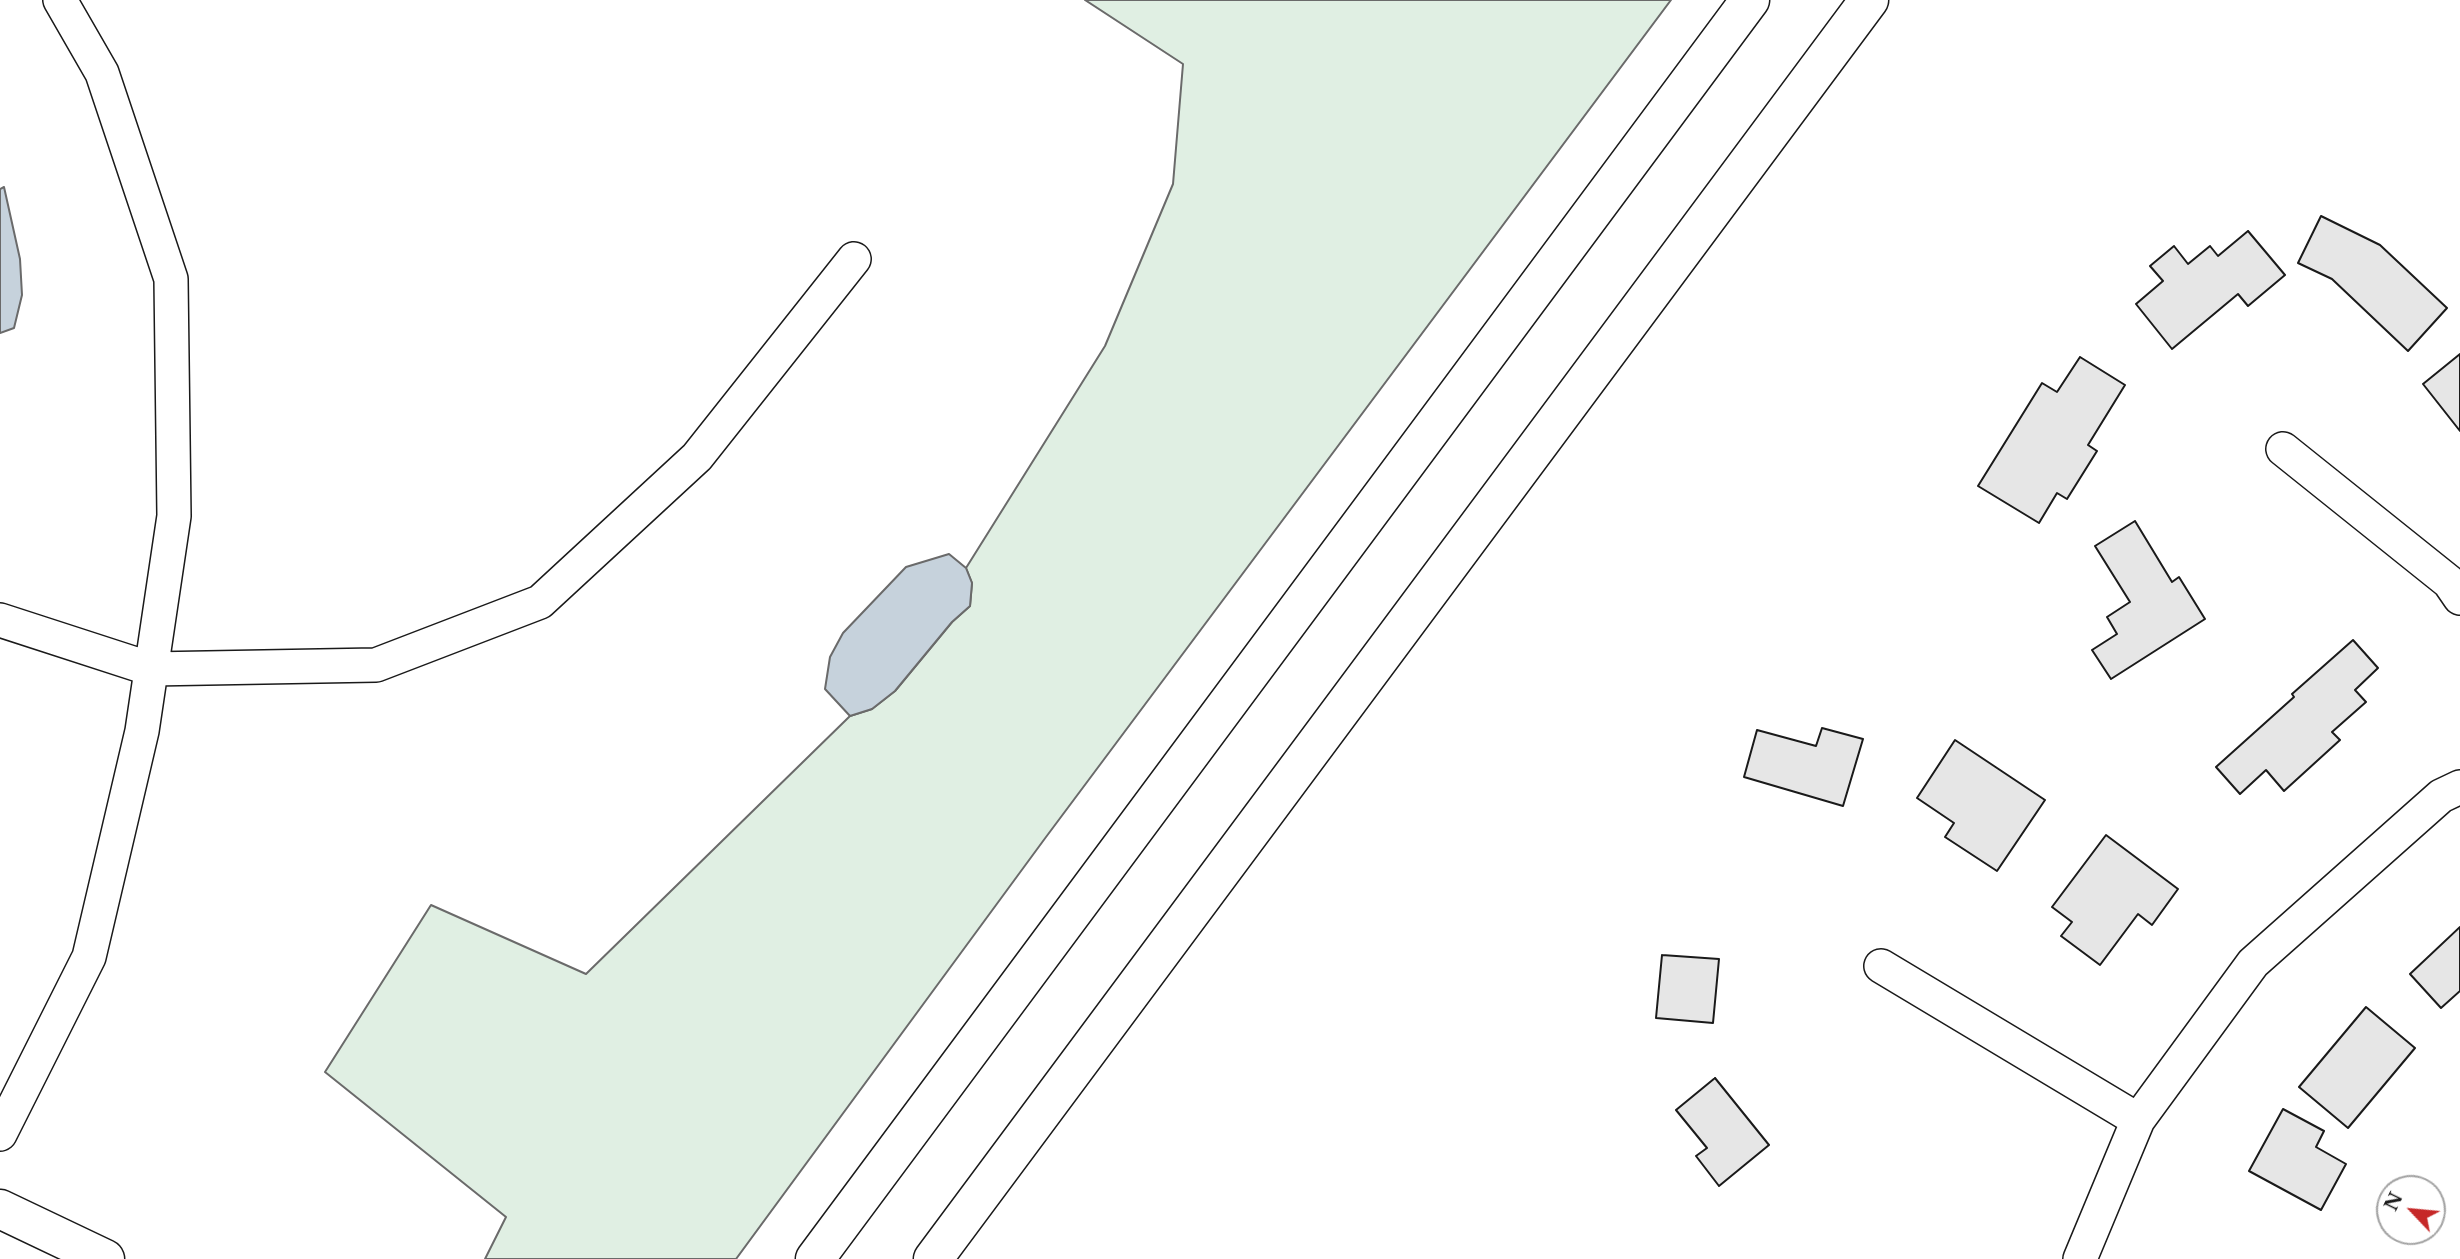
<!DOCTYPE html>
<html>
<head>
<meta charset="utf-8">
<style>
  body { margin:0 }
  #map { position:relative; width:2460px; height:1259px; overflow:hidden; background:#fff; font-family:"Libre Baskerville",serif }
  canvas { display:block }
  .north { position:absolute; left:2376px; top:1175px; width:70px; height:70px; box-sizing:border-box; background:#fff; border:2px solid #a3a3a3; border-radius:50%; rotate:296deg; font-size:19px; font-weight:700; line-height:28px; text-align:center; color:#1a1a1a }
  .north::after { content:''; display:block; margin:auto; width:24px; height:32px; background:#c62828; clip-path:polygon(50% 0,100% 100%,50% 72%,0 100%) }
</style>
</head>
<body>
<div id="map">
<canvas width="2460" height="1259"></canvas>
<div class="north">N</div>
</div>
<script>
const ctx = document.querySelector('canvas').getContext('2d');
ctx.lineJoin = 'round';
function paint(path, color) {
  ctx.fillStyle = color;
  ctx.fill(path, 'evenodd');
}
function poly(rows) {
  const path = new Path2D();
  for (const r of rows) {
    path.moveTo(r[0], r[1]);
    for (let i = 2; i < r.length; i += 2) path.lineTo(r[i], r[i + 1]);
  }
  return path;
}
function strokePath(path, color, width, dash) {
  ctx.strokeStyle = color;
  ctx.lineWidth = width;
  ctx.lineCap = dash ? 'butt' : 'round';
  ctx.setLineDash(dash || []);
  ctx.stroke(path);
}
const green = poly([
  [1085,0,1671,0,1046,837,736,1259,485,1259,506,1217,325,1072,431,905,586,974,850,716,872,709,895,691,952,622,970,606,972,583,966,568,1105,346,1173,184,1183,64,1085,0]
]);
paint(green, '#e0efe3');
strokePath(green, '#6a6a6a', 2);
const water = poly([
  [4,187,20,259,22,295,14,328,0,333,0,189,4,187],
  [949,554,966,568,972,583,970,606,952,622,895,691,872,709,850,716,825,689,830,657,843,633,906,567,949,554]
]);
paint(water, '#c6d2dc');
strokePath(water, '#6a6a6a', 2);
const building = poly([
  [2321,216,2380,245,2447,308,2408,351,2332,279,2298,263,2321,216],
  [2248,231,2285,275,2248,306,2238,294,2172,349,2136,304,2163,281,2150,266,2174,246,2188,264,2210,246,2218,256,2248,231],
  [2460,354,2460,431,2423,384,2460,354],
  [2080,357,2125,385,2088,445,2097,451,2067,499,2057,493,2039,523,1978,486,2042,383,2057,392,2080,357],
  [2135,521,2172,582,2179,577,2205,619,2111,679,2092,650,2117,634,2107,617,2130,602,2095,546,2135,521],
  [2353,640,2378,668,2355,690,2366,702,2332,732,2340,740,2284,791,2266,770,2240,794,2216,767,2294,697,2292,694,2353,640],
  [1822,728,1863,739,1843,806,1744,777,1757,730,1816,746,1822,728],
  [1955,740,2045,800,1997,871,1945,837,1954,823,1917,798,1955,740],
  [2106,835,2178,889,2152,925,2138,914,2100,965,2061,936,2072,922,2052,907,2106,835],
  [2460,927,2460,991,2441,1008,2410,974,2460,927],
  [1662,955,1719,959,1713,1023,1656,1018,1662,955],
  [2366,1007,2415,1048,2348,1128,2299,1087,2366,1007],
  [1715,1078,1769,1145,1719,1186,1696,1156,1707,1148,1676,1110,1715,1078],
  [2283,1109,2324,1131,2316,1147,2346,1164,2321,1210,2249,1171,2283,1109]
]);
paint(building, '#e6e6e6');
strokePath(building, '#1a1a1a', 2);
const minor = poly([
  [2283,449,2449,582,2460,598],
  [0,620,151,669,376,665,540,602,697,457,854,259],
  [1881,966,2138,1120],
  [0,1134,89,957,142,731,174,516,171,279,102,73,60,0],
  [2080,1259,2138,1120,2253,963,2441,796,2460,787]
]);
const tertiary = poly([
  [0,1209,105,1259]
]);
const motorway = poly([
  [815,1259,1750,0],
  [933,1259,1869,0]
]);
strokePath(minor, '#1a1a1a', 36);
strokePath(tertiary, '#1a1a1a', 41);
strokePath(motorway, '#1a1a1a', 41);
strokePath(minor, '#fff', 33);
strokePath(tertiary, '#fff', 38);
strokePath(motorway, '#fff', 38);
</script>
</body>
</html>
